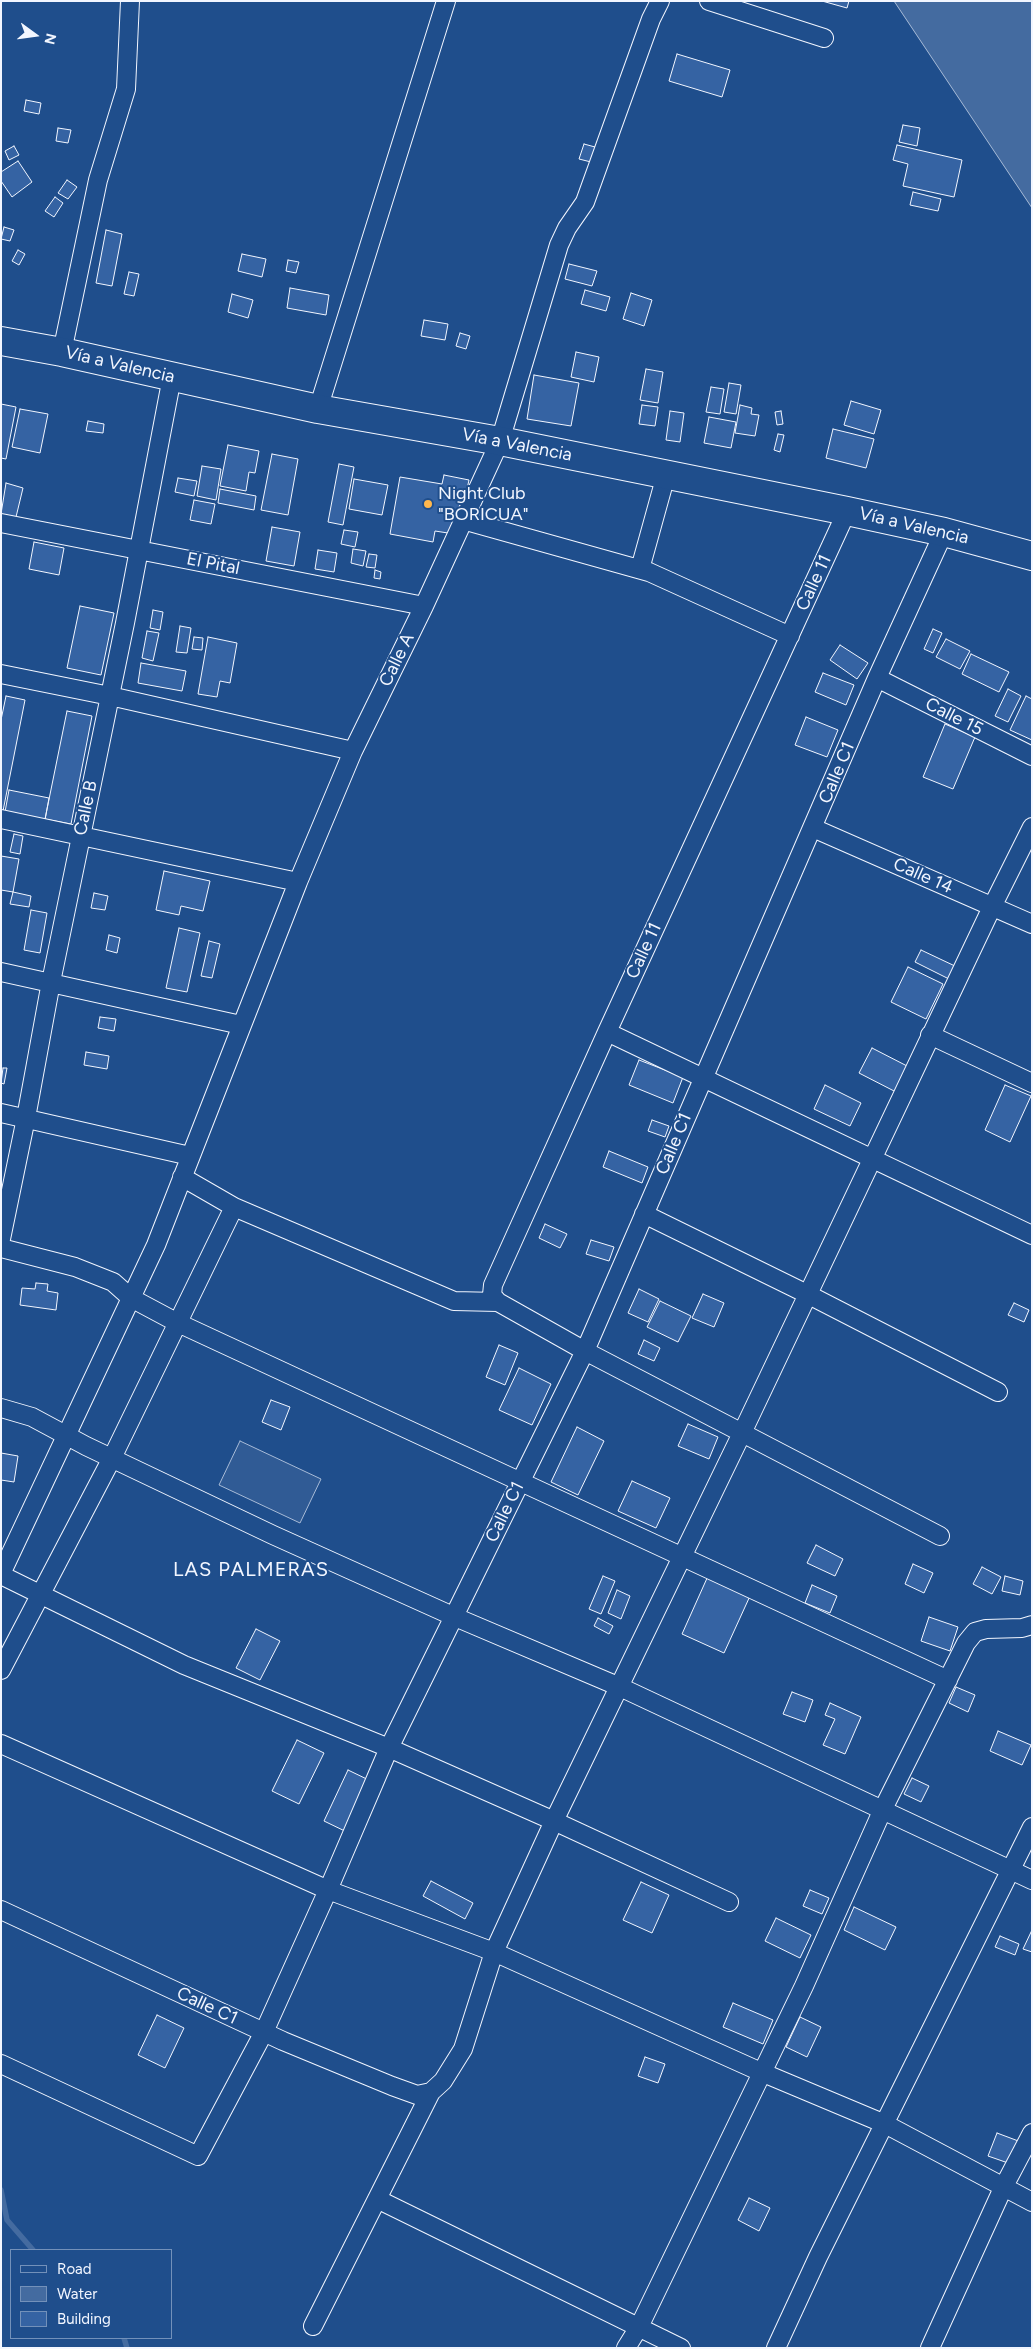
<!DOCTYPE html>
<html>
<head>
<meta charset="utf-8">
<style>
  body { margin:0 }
  #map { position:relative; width:1033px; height:2349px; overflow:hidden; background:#1f4e8c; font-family:Figtree,sans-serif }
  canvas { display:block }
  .frame { position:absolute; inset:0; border:2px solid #f2f6ff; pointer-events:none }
  .legend { position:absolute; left:10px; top:2249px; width:162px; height:90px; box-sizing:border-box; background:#1f4e8c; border:1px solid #7391ba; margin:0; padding:6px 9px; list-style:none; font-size:15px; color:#f2f6ff }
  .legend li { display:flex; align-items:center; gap:10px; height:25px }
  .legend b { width:25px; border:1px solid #7391ba }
  .north { position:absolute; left:10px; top:10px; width:50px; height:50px; -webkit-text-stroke:4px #1f4e8c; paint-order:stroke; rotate:104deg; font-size:14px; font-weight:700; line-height:20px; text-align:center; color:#f2f6ff }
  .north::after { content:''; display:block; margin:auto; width:18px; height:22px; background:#f2f6ff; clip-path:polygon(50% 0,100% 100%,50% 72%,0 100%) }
</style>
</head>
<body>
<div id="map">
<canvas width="1033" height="2349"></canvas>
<div class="frame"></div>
<ul class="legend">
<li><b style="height:6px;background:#1f4e8c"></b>Road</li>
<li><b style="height:14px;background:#446ba0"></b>Water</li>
<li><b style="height:14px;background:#3563a3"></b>Building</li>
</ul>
<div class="north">N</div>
</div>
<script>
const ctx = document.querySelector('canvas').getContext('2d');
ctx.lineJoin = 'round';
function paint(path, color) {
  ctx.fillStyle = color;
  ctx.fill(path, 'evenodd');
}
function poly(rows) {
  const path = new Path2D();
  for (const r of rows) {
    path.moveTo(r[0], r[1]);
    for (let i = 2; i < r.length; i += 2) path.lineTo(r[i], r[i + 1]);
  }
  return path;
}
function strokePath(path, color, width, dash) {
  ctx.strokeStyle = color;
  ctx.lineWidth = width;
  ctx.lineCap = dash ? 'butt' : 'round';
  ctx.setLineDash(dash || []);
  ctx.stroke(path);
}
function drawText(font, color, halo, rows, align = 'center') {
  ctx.font = font + ' Figtree,sans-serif';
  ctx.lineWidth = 4;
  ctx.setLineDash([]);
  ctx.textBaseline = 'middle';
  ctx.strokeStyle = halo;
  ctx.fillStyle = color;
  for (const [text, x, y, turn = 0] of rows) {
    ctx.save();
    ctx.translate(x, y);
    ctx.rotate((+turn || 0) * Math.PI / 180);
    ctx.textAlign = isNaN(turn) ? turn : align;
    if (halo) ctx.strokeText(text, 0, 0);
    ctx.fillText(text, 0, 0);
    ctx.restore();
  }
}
const built = poly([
  [240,1441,321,1479,300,1523,219,1485,240,1441]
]);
paint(built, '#305b95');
strokePath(built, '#a8bbd7', 1);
const water = poly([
  [894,1,1032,1,1032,208,894,1]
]);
paint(water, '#446ba0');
strokePath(water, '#a8bbd7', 1);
strokePath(poly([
  [1,2190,7,2220,33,2250],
  [124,2338,127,2348]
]), '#446ba0', 5.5);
const building = poly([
  [822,1,849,1,847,8,822,1],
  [677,54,730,70,722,97,669,81,677,54],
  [26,100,41,103,39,114,24,111,26,100],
  [903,125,920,128,917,146,899,142,903,125],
  [58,128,71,130,68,143,56,141,58,128],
  [584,144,595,147,591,162,579,159,584,144],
  [897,145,962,160,954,197,903,186,908,164,893,160,897,145],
  [14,146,19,155,9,160,5,151,14,146],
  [18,161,32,182,12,197,1,181,1,172,18,161],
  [67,180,77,187,68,199,58,193,67,180],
  [913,192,941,199,938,211,910,205,913,192],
  [55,197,63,203,54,217,45,211,55,197],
  [4,227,14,230,10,241,1,239,4,227],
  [106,230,122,234,112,286,96,283,106,230],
  [18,250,25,254,19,265,12,261,18,250],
  [242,254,266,259,262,277,238,271,242,254],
  [288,260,299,262,296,273,286,271,288,260],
  [569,264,597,271,592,286,565,279,569,264],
  [129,272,139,274,134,296,124,294,129,272],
  [290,288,329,295,326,315,287,308,290,288],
  [585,290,610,297,606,311,581,304,585,290],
  [631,293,652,300,644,326,623,319,631,293],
  [232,294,253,300,248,318,228,312,232,294],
  [424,320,448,324,445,340,421,336,424,320],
  [460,333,470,336,466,349,456,346,460,333],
  [576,352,599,357,594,382,571,377,576,352],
  [646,369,663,372,658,403,640,400,646,369],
  [534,375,579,383,571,426,527,419,534,375],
  [729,383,741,385,736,414,724,412,729,383],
  [711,387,724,389,720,414,706,412,711,387],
  [851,401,881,410,874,434,844,425,851,401],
  [1,404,16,407,6,459,1,458,1,404],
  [642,405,658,407,655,426,639,424,642,405],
  [740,405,752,408,751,414,759,415,755,436,735,433,740,405],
  [20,409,48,414,40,453,12,447,20,409],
  [670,411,684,413,680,442,666,440,670,411],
  [781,411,783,424,777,425,775,412,781,411],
  [709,417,736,422,731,448,704,443,709,417],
  [88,421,104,424,103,433,86,431,88,421],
  [833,429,874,439,866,468,826,458,833,429],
  [778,434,784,435,780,452,774,450,778,434],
  [228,445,259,451,255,473,249,472,246,491,220,486,228,445],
  [272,454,298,459,288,515,261,510,272,454],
  [339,464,354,467,343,525,328,522,339,464],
  [202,466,221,469,216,500,197,496,202,466],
  [444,475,469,480,467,489,448,533,435,531,433,542,390,534,400,477,442,484,444,475],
  [178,478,197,481,194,496,175,492,178,478],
  [354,479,388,485,382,515,349,509,354,479],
  [6,483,23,488,16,517,1,514,6,483],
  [220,489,256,496,254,510,218,503,220,489],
  [194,500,215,504,211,524,190,520,194,500],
  [272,527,300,532,294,566,266,561,272,527],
  [344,530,358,532,355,547,341,544,344,530],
  [34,542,64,548,59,575,29,569,34,542],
  [353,549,366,551,363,566,351,563,353,549],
  [318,550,337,553,334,572,315,569,318,550],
  [369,554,377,555,375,568,366,567,369,554],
  [375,570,381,572,380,579,374,578,375,570],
  [80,606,114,613,101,675,67,668,80,606],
  [153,610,163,612,160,630,150,628,153,610],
  [180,626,191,628,187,653,176,652,180,626],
  [933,629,942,633,933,653,924,649,933,629],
  [147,631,159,633,153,661,142,658,147,631],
  [194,637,203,638,202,650,192,649,194,637],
  [208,637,237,643,230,683,220,681,217,697,198,694,208,637],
  [946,639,970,651,960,669,936,657,946,639],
  [840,645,868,663,857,679,830,660,840,645],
  [971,654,1009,672,999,692,962,674,971,654],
  [141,663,186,671,182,691,138,683,141,663],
  [823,673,854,685,846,705,815,692,823,673],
  [1008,689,1021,696,1008,722,995,716,1008,689],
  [6,696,25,700,3,811,1,811,1,720,6,696],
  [1026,696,1032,699,1032,740,1010,730,1026,696],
  [67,711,92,716,71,824,45,819,67,711],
  [806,717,838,730,827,757,795,745,806,717],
  [945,724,975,737,953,789,923,777,945,724],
  [9,790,49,798,45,820,5,812,9,790],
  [14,834,23,836,20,854,10,852,14,834],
  [1,856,19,859,13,892,1,890,1,856],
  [164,871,210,881,203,911,181,906,179,915,156,910,164,871],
  [13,892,31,896,29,907,10,904,13,892],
  [94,893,108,896,105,910,91,908,94,893],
  [31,910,47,913,40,953,24,950,31,910],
  [179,928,200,933,187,992,166,988,179,928],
  [109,935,120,938,117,953,106,950,109,935],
  [209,941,220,944,212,978,201,976,209,941],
  [921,950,957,967,951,980,915,962,921,950],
  [908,967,943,984,926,1019,891,1002,908,967],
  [100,1017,116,1019,114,1031,98,1028,100,1017],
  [872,1048,909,1067,896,1092,859,1073,872,1048],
  [86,1052,109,1056,107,1069,84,1065,86,1052],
  [639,1060,683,1077,673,1103,629,1085,639,1060],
  [3,1068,7,1068,4,1084,1,1083,3,1068],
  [825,1085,861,1103,850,1126,814,1109,825,1085],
  [1005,1085,1031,1096,1010,1142,985,1130,1005,1085],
  [652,1120,669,1126,665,1137,648,1131,652,1120],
  [609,1151,648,1167,642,1183,603,1167,609,1151],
  [545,1224,567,1234,560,1248,539,1238,545,1224],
  [591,1240,614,1247,609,1261,586,1254,591,1240],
  [36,1283,48,1284,47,1291,58,1293,56,1310,20,1305,22,1288,35,1289,36,1283],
  [639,1289,659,1299,648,1322,628,1313,639,1289],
  [703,1294,724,1303,714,1327,692,1318,703,1294],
  [660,1301,691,1316,678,1342,647,1327,660,1301],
  [1014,1303,1029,1310,1024,1322,1008,1315,1014,1303],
  [644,1340,660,1348,654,1361,638,1354,644,1340],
  [499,1345,518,1353,505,1385,486,1377,499,1345],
  [519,1368,551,1384,532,1425,499,1410,519,1368],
  [271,1400,290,1407,281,1430,262,1422,271,1400],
  [688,1424,718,1437,709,1459,678,1446,688,1424],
  [577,1427,604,1441,578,1495,551,1482,577,1427],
  [1,1453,18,1456,14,1482,1,1480,1,1453],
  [632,1481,670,1498,656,1528,618,1511,632,1481],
  [816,1545,843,1559,835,1576,807,1563,816,1545],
  [913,1564,933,1573,924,1593,905,1584,913,1564],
  [982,1567,1001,1577,992,1594,973,1584,982,1567],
  [603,1576,615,1581,601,1614,589,1609,603,1576],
  [708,1576,750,1596,724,1653,682,1634,708,1576],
  [1005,1576,1023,1581,1020,1595,1002,1591,1005,1576],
  [812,1585,837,1596,830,1613,805,1603,812,1585],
  [617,1590,630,1596,621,1619,608,1613,617,1590],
  [929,1617,958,1627,950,1651,921,1641,929,1617],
  [598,1618,613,1626,609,1634,594,1626,598,1618],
  [256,1629,280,1641,260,1680,236,1668,256,1629],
  [956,1687,975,1695,968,1712,949,1703,956,1687],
  [792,1692,813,1700,805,1722,783,1714,792,1692],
  [830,1703,861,1717,845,1754,823,1745,835,1719,825,1715,830,1703],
  [998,1731,1031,1745,1022,1765,990,1751,998,1731],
  [297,1740,324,1753,299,1804,272,1791,297,1740],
  [348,1770,375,1783,351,1834,324,1821,348,1770],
  [912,1778,929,1786,921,1802,904,1794,912,1778],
  [431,1881,473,1903,465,1919,423,1896,431,1881],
  [641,1882,669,1895,652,1933,623,1920,641,1882],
  [810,1890,829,1898,822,1914,803,1906,810,1890],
  [854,1907,896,1927,885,1950,844,1930,854,1907],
  [776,1918,811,1935,800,1958,765,1941,776,1918],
  [1032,1930,1032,1952,1023,1949,1032,1930],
  [1000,1936,1019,1944,1015,1955,995,1947,1000,1936],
  [733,2003,773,2020,763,2044,723,2027,733,2003],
  [157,2015,184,2028,165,2068,138,2055,157,2015],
  [800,2017,821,2027,807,2057,786,2047,800,2017],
  [645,2057,665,2064,658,2083,638,2076,645,2057],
  [997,2133,1021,2142,1011,2164,988,2156,997,2133],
  [749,2198,770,2208,759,2231,738,2220,749,2198]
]);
paint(building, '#3563a3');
strokePath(building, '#f2f6ff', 1);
const minor = poly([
  [709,1,824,38],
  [62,352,98,180,126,89,130,1],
  [318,409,446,1],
  [847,511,607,1032,493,1285,492,1295,498,1302,585,1351,940,1536],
  [463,520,649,572,790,636],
  [1,523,424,606],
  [640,569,666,475],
  [1,674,110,696,353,751],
  [877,678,1032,756],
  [1,819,298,882],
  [813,828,1032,924],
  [1,972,241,1025],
  [607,1032,1032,1235],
  [930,1035,1032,1083],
  [1,1113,190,1156],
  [182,1177,234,1207],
  [644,1214,807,1294,998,1392],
  [1,1239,26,1118,51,982,125,623,172,377],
  [1,1248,75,1267,113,1282,131,1298,176,1322,948,1680],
  [1,1408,32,1417,86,1446,273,1535,455,1617,620,1687,1032,1880],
  [1,1574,156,1245,298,882,353,751,424,606,500,441,559,245,567,228,585,202,651,19,660,1],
  [1,1575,184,1665,389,1748,554,1821,729,1902],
  [1,1670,112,1458,234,1207,454,1301,498,1302],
  [1,1744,328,1890,494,1952,761,2072,885,2124,1032,2202],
  [1,1910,283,2041,392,2086,417,2095,431,2092,443,2081,463,2049,494,1952,554,1821,742,1433,992,907,1032,827],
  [1,2064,198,2156,264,2032,328,1890,389,1748,585,1351,877,678,944,532],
  [377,2199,681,2348],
  [313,2326,431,2092],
  [626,2348,639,2327,804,1986,883,1809,966,1643,975,1632,986,1629,1022,1628,1032,1625],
  [776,2348,818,2257,1032,1827],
  [930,2348,1003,2188,1032,2133]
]);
const trunk = poly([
  [1,341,62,352,318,409,500,441,847,511,944,532,1032,556]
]);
strokePath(minor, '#f2f6ff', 20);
strokePath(trunk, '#f2f6ff', 30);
strokePath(minor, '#1f4e8c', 18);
strokePath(trunk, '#1f4e8c', 28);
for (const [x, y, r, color] of [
  [428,504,5,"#ffb74d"]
]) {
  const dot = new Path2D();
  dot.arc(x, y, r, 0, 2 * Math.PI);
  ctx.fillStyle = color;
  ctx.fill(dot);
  strokePath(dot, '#1f4e8c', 2);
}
drawText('18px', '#f2f6ff', '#1f4e8c', [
  ["Vía a Valencia",120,365,13],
  ["Vía a Valencia",517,445,11],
  ["Vía a Valencia",914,526,13],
  ["El Pital",213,564,11],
  ["Calle 11",814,583,-65],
  ["Calle A",397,660,-64],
  ["Calle 15",954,717,27],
  ["Calle C1",837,773,-67],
  ["Calle B",86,808,-78],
  ["Calle 14",923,876,24],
  ["Calle 11",644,951,-65],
  ["Calle C1",674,1144,-67],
  ["Calle C1",505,1512,-64],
  ["Calle C1",207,2006,25]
]);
drawText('18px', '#f2f6ff', '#1f4e8c', [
  ["Night Club",438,494],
  ["\"BORICUA\"",438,515]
], 'left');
ctx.letterSpacing = '1px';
drawText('20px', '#f2f6ff', '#1f4e8c', [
  ["LAS PALMERAS",251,1570]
]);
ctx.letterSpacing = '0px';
</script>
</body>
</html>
